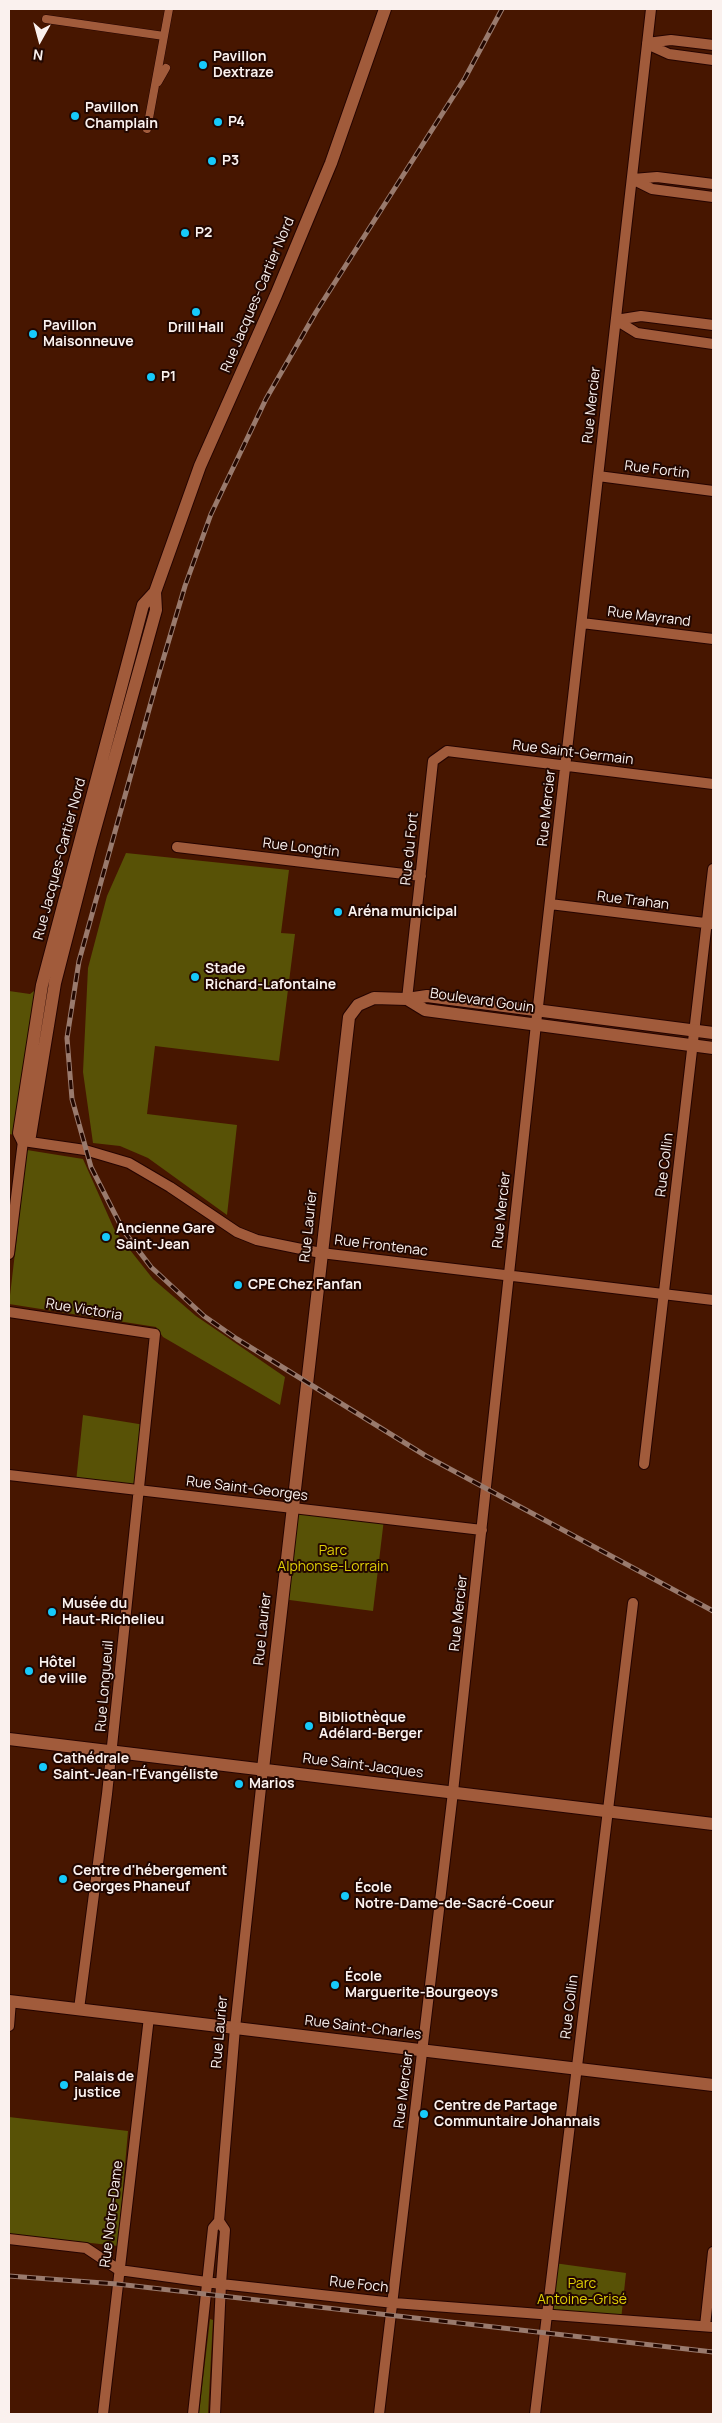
<!DOCTYPE html>
<html>
<head>
<meta charset="utf-8">
<style>
  body { margin:0 }
  #map { position:relative; width:722px; height:2423px; overflow:hidden; background:#471600; font-family:Manrope,sans-serif }
  canvas { display:block }
  .frame { position:absolute; inset:0; border:10px solid #faf1ee; pointer-events:none }
  .north { position:absolute; left:15px; top:15px; width:50px; height:50px; -webkit-text-stroke:4px #220700; paint-order:stroke; rotate:187deg; font-size:14px; font-weight:700; line-height:20px; text-align:center; color:#faf1ee }
  .north::after { content:''; display:block; margin:auto; width:18px; height:22px; background:#faf1ee; clip-path:polygon(50% 0,100% 100%,50% 72%,0 100%) }
</style>
</head>
<body>
<div id="map">
<canvas width="722" height="2423"></canvas>
<div class="frame"></div>
<div class="north">N</div>
</div>
<script>
const ctx = document.querySelector('canvas').getContext('2d');
ctx.lineJoin = 'round';
function paint(path, color) {
  ctx.fillStyle = color;
  ctx.fill(path, 'evenodd');
}
function poly(rows) {
  const path = new Path2D();
  for (const r of rows) {
    path.moveTo(r[0], r[1]);
    for (let i = 2; i < r.length; i += 2) path.lineTo(r[i], r[i + 1]);
  }
  return path;
}
function strokePath(path, color, width, dash) {
  ctx.strokeStyle = color;
  ctx.lineWidth = width;
  ctx.lineCap = dash ? 'butt' : 'round';
  ctx.setLineDash(dash || []);
  ctx.stroke(path);
}
function drawText(font, color, halo, rows, align = 'center') {
  ctx.font = font + ' Manrope,sans-serif';
  ctx.lineWidth = 4;
  ctx.setLineDash([]);
  ctx.textBaseline = 'middle';
  ctx.strokeStyle = halo;
  ctx.fillStyle = color;
  for (const [text, x, y, turn = 0] of rows) {
    ctx.save();
    ctx.translate(x, y);
    ctx.rotate((+turn || 0) * Math.PI / 180);
    ctx.textAlign = isNaN(turn) ? turn : align;
    if (halo) ctx.strokeText(text, 0, 0);
    ctx.fillText(text, 0, 0);
    ctx.restore();
  }
}
paint(poly([
  [126,853,289,870,281,933,295,934,279,1061,155,1046,147,1114,237,1125,227,1215,148,1158,120,1146,93,1143,83,1072,88,968,107,896],
  [42,985,15,1135,9,1134,9,991,30,994],
  [27,1150,83,1159,115,1231,153,1279,196,1316,285,1377,280,1405,163,1337,156,1327,9,1304],
  [83,1415,145,1425,139,1490,76,1482],
  [292,1508,384,1519,373,1611,282,1599],
  [9,2117,128,2131,118,2246,9,2234],
  [554,2263,626,2273,621,2320,547,2314],
  [210,2319,213,2320,208,2414,199,2414]
]), '#585206');
const pedestrian = poly([
  [46,19,164,36],
  [158,82,166,68],
  [147,129,169,9]
]);
const minor = poly([
  [647,43,671,40,713,45],
  [647,44,669,54,713,60],
  [632,179,652,189,713,197],
  [633,179,657,177,713,184],
  [616,320,637,333,713,344],
  [616,320,641,316,713,325],
  [598,476,713,491],
  [582,623,713,639],
  [177,847,421,876],
  [550,904,713,924],
  [407,999,433,761,447,751,713,784],
  [9,1254,23,1141,85,1150,129,1163,170,1187,237,1232,257,1240,321,1253,713,1300],
  [9,1312,155,1334,107,1794,79,2009],
  [644,1464,713,869],
  [9,1475,482,1530],
  [9,2026,11,2001],
  [9,2239,86,2248,119,2270,221,2284,394,2303,713,2327],
  [705,2326,713,2252],
  [103,2414,149,2017],
  [193,2414,213,2228,219,2221,235,2028,263,1769],
  [215,2414,221,2284,225,2230,219,2221],
  [379,2414,453,1792,536,1024,651,9],
  [535,2414,633,1603]
]);
const tertiary = poly([
  [407,999,425,1010,713,1048],
  [23,1141,19,1133,42,985,143,605,155,592,200,466,276,295,331,163,385,9],
  [23,1141,30,1136,55,983,90,847,156,610,155,592],
  [9,1739,713,1824],
  [263,1769,349,1017,358,1005,374,998,407,999,427,996,713,1033],
  [9,2001,713,2085]
]);
strokePath(pedestrian, '#250400', 9);
strokePath(minor, '#250400', 12);
strokePath(tertiary, '#250400', 14);
strokePath(pedestrian, '#a15b3b', 8);
strokePath(minor, '#a15b3b', 10);
strokePath(tertiary, '#a15b3b', 12);
const rail = poly([
  [502,9,465,78,316,312,266,399,211,514,185,586,160,670,79,961,67,1038,72,1099,91,1167,123,1230,151,1267,204,1316,237,1339,426,1456,713,1611],
  [9,2276,117,2284,713,2352]
]);
strokePath(rail, '#997a6d', 5);
strokePath(rail, '#220700', 3, [9]);
for (const [x, y, r, color] of [
  [203,65,5,"#16cafb"],
  [75,116,5,"#16cafb"],
  [218,122,5,"#16cafb"],
  [212,161,5,"#16cafb"],
  [185,233,5,"#16cafb"],
  [196,312,5,"#16cafb"],
  [33,334,5,"#16cafb"],
  [151,377,5,"#16cafb"],
  [338,912,5,"#16cafb"],
  [195,977,5,"#16cafb"],
  [106,1237,5,"#16cafb"],
  [238,1285,5,"#16cafb"],
  [52,1612,5,"#16cafb"],
  [29,1671,5,"#16cafb"],
  [309,1726,5,"#16cafb"],
  [43,1767,5,"#16cafb"],
  [239,1784,5,"#16cafb"],
  [63,1879,5,"#16cafb"],
  [345,1896,5,"#16cafb"],
  [335,1985,5,"#16cafb"],
  [64,2085,5,"#16cafb"],
  [424,2114,5,"#16cafb"]
]) {
  const dot = new Path2D();
  dot.arc(x, y, r, 0, 2 * Math.PI);
  ctx.fillStyle = color;
  ctx.fill(dot);
  strokePath(dot, '#220700', 2);
}
drawText('bold 14px', '#faf1ee', '#220700', [
  ["Pavillon",213,57],
  ["Dextraze",213,73],
  ["Pavillon",85,108],
  ["Champlain",85,124],
  ["P4",228,122],
  ["P3",222,161],
  ["P2",195,233],
  ["Pavillon",43,326],
  ["Maisonneuve",43,342],
  ["Drill Hall",196,328,"center"],
  ["P1",161,377],
  ["Aréna municipal",348,912],
  ["Stade",205,969],
  ["Richard-Lafontaine",205,985],
  ["Ancienne Gare",116,1229],
  ["Saint-Jean",116,1245],
  ["CPE Chez Fanfan",248,1285],
  ["Musée du",62,1604],
  ["Haut-Richelieu",62,1620],
  ["Hôtel",39,1663],
  ["de ville",39,1679],
  ["Bibliothèque",319,1718],
  ["Adélard-Berger",319,1734],
  ["Cathédrale",53,1759],
  ["Saint-Jean-l'Évangéliste",53,1775],
  ["Marios",249,1784],
  ["Centre d'hébergement",73,1871],
  ["Georges Phaneuf",73,1887],
  ["École",355,1888],
  ["Notre-Dame-de-Sacré-Coeur",355,1904],
  ["École",345,1977],
  ["Marguerite-Bourgeoys",345,1993],
  ["Palais de",74,2077],
  ["justice",74,2093],
  ["Centre de Partage",434,2106],
  ["Communtaire Johannais",434,2122]
], 'left');
drawText('14px', '#faf1ee', '#220700', [
  ["Rue Jacques-Cartier Nord",258,295,-67],
  ["Rue Mercier",592,405,-84],
  ["Rue Fortin",657,470,7],
  ["Rue Mayrand",649,617,7],
  ["Rue Saint-Germain",573,753,7],
  ["Rue Mercier",547,808,-84],
  ["Rue Longtin",301,848,7],
  ["Rue du Fort",410,849,-84],
  ["Rue Jacques-Cartier Nord",60,859,-75],
  ["Rue Trahan",633,901,7],
  ["Boulevard Gouin",482,1001,8],
  ["Rue Collin",665,1165,-83],
  ["Rue Mercier",502,1210,-84],
  ["Rue Laurier",309,1226,-84],
  ["Rue Frontenac",381,1246,7],
  ["Rue Victoria",84,1310,9],
  ["Rue Saint-Georges",247,1489,7],
  ["Rue Mercier",459,1613,-84],
  ["Rue Laurier",263,1629,-84],
  ["Rue Longueuil",105,1686,-85],
  ["Rue Saint-Jacques",363,1766,7],
  ["Rue Collin",570,2007,-83],
  ["Rue Saint-Charles",363,2028,7],
  ["Rue Laurier",220,2032,-85],
  ["Rue Mercier",404,2090,-83],
  ["Rue Notre-Dame",112,2214,-83],
  ["Rue Foch",359,2285,6]
]);
drawText('14px', '#decf06', '#220700', [
  ["Parc",333,1551],
  ["Alphonse-Lorrain",333,1567],
  ["Parc",582,2284],
  ["Antoine-Grisé",582,2300]
]);
</script>
</body>
</html>
